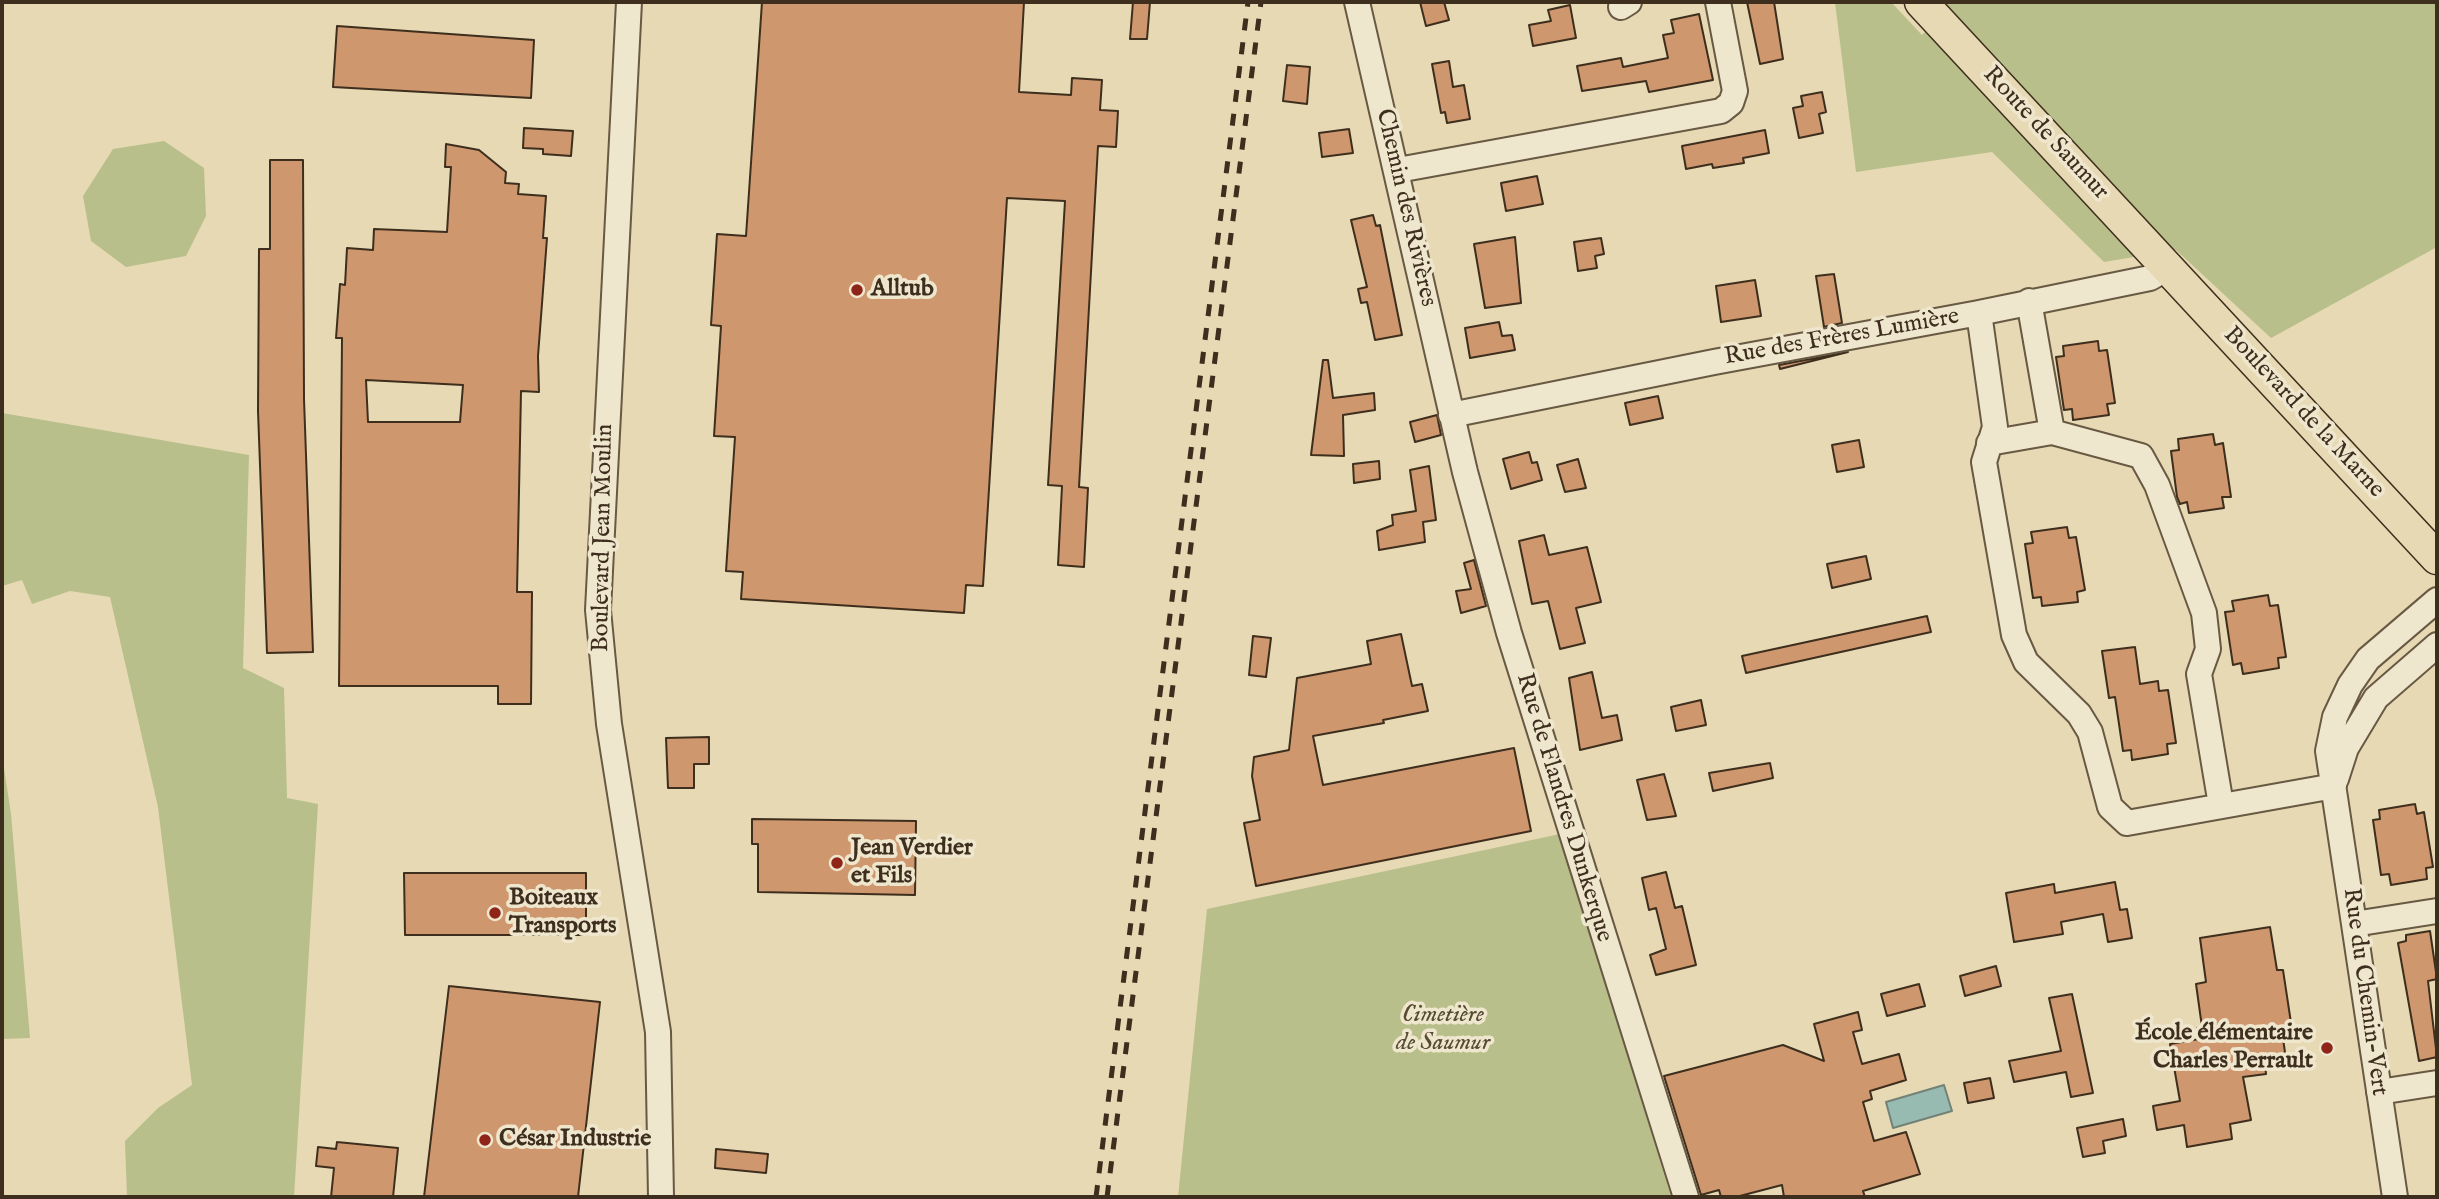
<!DOCTYPE html>
<html>
<head>
<meta charset="utf-8">
<style>
  body { margin:0 }
  #map { position:relative; width:2439px; height:1199px; overflow:hidden; background:#e7d9b4; font-family:"IM FELL English",serif }
  canvas { display:block }
  .frame { position:absolute; inset:0; border:4px solid #3d2e1d; pointer-events:none }
</style>
</head>
<body>
<div id="map">
<canvas width="2439" height="1199"></canvas>
<div class="frame"></div>
</div>
<script>
const ctx = document.querySelector('canvas').getContext('2d');
ctx.lineJoin = 'round';
function paint(path, color) {
  ctx.fillStyle = color;
  ctx.fill(path, 'evenodd');
}
function poly(rows) {
  const path = new Path2D();
  for (const r of rows) {
    path.moveTo(r[0], r[1]);
    for (let i = 2; i < r.length; i += 2) path.lineTo(r[i], r[i + 1]);
  }
  return path;
}
function strokePath(path, color, width, dash) {
  ctx.strokeStyle = color;
  ctx.lineWidth = width;
  ctx.lineCap = dash ? 'butt' : 'round';
  ctx.setLineDash(dash || []);
  ctx.stroke(path);
}
function drawText(font, color, halo, rows, align = 'center') {
  ctx.font = font + ' "IM FELL English",serif';
  ctx.lineWidth = 7;
  ctx.setLineDash([]);
  ctx.textBaseline = 'middle';
  ctx.strokeStyle = halo;
  ctx.fillStyle = color;
  for (const [text, x, y, turn = 0] of rows) {
    ctx.save();
    ctx.translate(x, y);
    ctx.rotate((+turn || 0) * Math.PI / 180);
    ctx.textAlign = isNaN(turn) ? turn : align;
    if (halo) ctx.strokeText(text, 0, 0);
    ctx.fillText(text, 0, 0);
    ctx.restore();
  }
}
paint(poly([
  [1835,2,1891,2,1922,35,1949,8,1944,2,2437,2,2437,247,2271,338,2176,250,2104,262,1992,152,1856,172],
  [164,141,204,168,206,216,186,256,126,267,91,241,83,196,113,149],
  [2,413,249,455,243,668,284,688,287,798,318,804,294,1197,127,1197,125,1141,158,1108,192,1085,158,807,110,597,70,591,32,604,22,580,2,586],
  [2,755,11,814,30,1038,2,1039],
  [1560,834,1671,1197,1178,1197,1207,909]
]), '#b8bf8b');
const water = poly([
  [1944,1085,1952,1111,1893,1128,1886,1102,1944,1085]
]);
paint(water, '#97bab1');
strokePath(water, '#738276', 2);
const building = poly([
  [762,2,1024,2,1019,92,1071,95,1072,78,1102,80,1100,110,1118,111,1116,147,1098,146,1079,487,1088,488,1084,567,1058,565,1062,486,1048,485,1065,201,1007,198,983,586,966,585,964,613,741,599,743,572,726,571,735,437,714,436,721,326,711,325,717,234,746,236,762,2],
  [1133,2,1150,2,1147,39,1130,39,1133,2],
  [1420,2,1444,2,1449,20,1426,26,1420,2],
  [1747,2,1774,2,1783,59,1760,64,1747,2],
  [1570,5,1576,38,1533,46,1529,25,1551,21,1548,10,1570,5],
  [1699,14,1713,80,1649,92,1646,81,1582,91,1577,66,1621,58,1623,67,1668,58,1663,35,1674,33,1671,20,1699,14],
  [337,26,534,40,531,98,333,87,337,26],
  [1449,61,1453,87,1464,85,1470,119,1447,123,1445,112,1441,113,1432,64,1449,61],
  [1287,65,1310,67,1307,104,1283,101,1287,65],
  [1822,92,1826,112,1819,114,1823,133,1799,138,1793,108,1803,106,1801,96,1822,92],
  [524,128,573,131,571,156,543,154,543,149,523,148,524,128],
  [1349,129,1353,153,1322,157,1319,133,1349,129],
  [1765,130,1769,153,1743,158,1744,163,1713,168,1712,164,1686,169,1682,146,1765,130],
  [446,144,479,150,506,172,505,183,519,184,518,194,546,196,543,238,547,238,538,356,539,392,521,391,517,592,532,592,531,704,498,704,498,686,339,686,342,338,336,338,340,284,345,285,347,248,373,250,374,229,447,232,451,167,445,167,446,144],
  [366,380,463,385,460,422,368,422,366,380],
  [270,160,303,160,304,399,313,652,267,653,258,411,259,249,270,249,270,160],
  [1537,176,1543,204,1506,211,1501,183,1537,176],
  [1373,215,1376,226,1380,225,1402,335,1375,340,1367,302,1361,303,1358,289,1367,287,1351,220,1373,215],
  [1515,237,1521,303,1485,308,1474,244,1515,237],
  [1601,238,1604,254,1595,256,1597,268,1578,271,1574,242,1601,238],
  [1834,274,1842,323,1824,327,1816,276,1834,274],
  [1755,280,1761,316,1721,322,1716,286,1755,280],
  [1499,322,1502,336,1512,335,1515,350,1470,358,1465,328,1499,322],
  [2098,341,2099,351,2107,350,2115,403,2107,404,2109,415,2073,420,2072,409,2064,410,2056,357,2064,356,2063,346,2098,341],
  [1848,352,1780,369,1779,365,1848,352],
  [1323,360,1328,360,1333,398,1374,393,1375,410,1343,415,1344,456,1311,455,1323,360],
  [1658,396,1663,418,1630,425,1625,403,1658,396],
  [1437,415,1441,435,1415,442,1410,422,1437,415],
  [2213,434,2215,445,2223,443,2231,497,2222,497,2224,508,2189,513,2187,502,2180,504,2177,497,2171,451,2179,450,2178,439,2213,434],
  [1859,440,1864,467,1837,472,1832,445,1859,440],
  [1529,452,1532,463,1537,462,1542,480,1511,489,1503,459,1529,452],
  [1578,459,1586,488,1565,492,1557,465,1578,459],
  [1379,461,1380,479,1354,483,1353,464,1379,461],
  [1429,466,1436,520,1423,522,1425,542,1379,550,1377,531,1393,525,1392,515,1416,511,1410,470,1429,466],
  [2067,527,2069,538,2076,537,2085,590,2077,592,2078,602,2042,606,2041,597,2033,598,2025,544,2033,543,2031,532,2067,527],
  [1544,535,1549,555,1587,547,1601,602,1576,608,1585,643,1560,649,1548,601,1532,604,1519,541,1544,535],
  [1866,556,1871,579,1832,588,1827,564,1866,556],
  [1474,560,1486,606,1461,613,1456,591,1471,589,1464,563,1474,560],
  [2268,595,2270,606,2278,605,2286,657,2278,658,2279,668,2243,674,2241,663,2233,665,2225,612,2234,611,2232,601,2268,595],
  [1927,616,1931,632,1746,673,1742,656,1927,616],
  [1401,634,1412,686,1422,684,1428,711,1383,720,1384,723,1313,736,1323,785,1514,748,1531,831,1256,886,1244,823,1260,820,1252,776,1254,757,1289,750,1297,678,1371,664,1367,641,1401,634],
  [1253,636,1271,638,1266,677,1249,675,1253,636],
  [2135,647,2140,684,2158,681,2159,691,2168,690,2176,743,2167,744,2168,754,2132,760,2131,750,2123,751,2115,697,2109,698,2102,651,2135,647],
  [1592,672,1602,718,1617,715,1622,740,1580,750,1569,678,1592,672],
  [1701,700,1706,725,1676,731,1671,707,1701,700],
  [709,737,709,764,694,764,694,788,668,788,666,738,709,737],
  [1770,763,1773,778,1713,791,1709,773,1770,763],
  [1664,774,1676,816,1647,820,1637,780,1664,774],
  [2415,804,2417,814,2424,812,2433,867,2426,868,2427,879,2391,885,2389,874,2381,875,2373,820,2380,819,2379,810,2415,804],
  [752,819,916,821,915,895,758,892,758,844,752,844,752,819],
  [1666,872,1675,908,1682,906,1696,965,1656,975,1650,955,1666,949,1656,908,1649,910,1642,878,1666,872],
  [404,873,586,873,586,935,405,935,404,873],
  [2115,882,2120,910,2127,909,2132,938,2108,942,2103,914,2061,922,2063,934,2014,942,2006,893,2054,884,2055,893,2115,882],
  [2270,927,2277,970,2283,970,2293,1036,2283,1038,2286,1060,2265,1064,2266,1074,2243,1077,2251,1120,2230,1124,2232,1139,2187,1147,2184,1125,2157,1130,2153,1106,2180,1101,2170,1044,2199,1039,2197,1028,2202,1027,2196,984,2206,982,2200,938,2270,927],
  [2430,931,2437,979,2428,981,2437,1057,2419,1061,2398,943,2406,941,2406,935,2430,931],
  [1996,966,2001,986,1965,996,1960,976,1996,966],
  [1919,984,1925,1006,1887,1016,1881,994,1919,984],
  [449,986,600,1002,578,1197,424,1197,449,986],
  [2072,994,2093,1093,2071,1097,2066,1072,2014,1082,2009,1061,2061,1051,2049,998,2072,994],
  [1858,1012,1862,1030,1853,1032,1862,1064,1899,1054,1906,1080,1870,1091,1872,1099,1863,1102,1874,1141,1906,1132,1920,1174,1863,1191,1865,1197,1784,1197,1782,1185,1736,1197,1721,1197,1719,1190,1701,1195,1664,1076,1783,1045,1824,1061,1814,1024,1858,1012],
  [1990,1078,1994,1098,1968,1103,1964,1083,1990,1078],
  [2123,1119,2126,1136,2103,1141,2105,1153,2083,1157,2077,1128,2123,1119],
  [337,1142,398,1148,393,1197,331,1197,334,1168,316,1166,318,1147,336,1149,337,1142],
  [716,1149,768,1154,766,1173,715,1168,716,1149]
]);
paint(building, '#cf976e');
strokePath(building, '#3d2e1d', 2);
const minor = poly([
  [629,2,598,610,609,724,658,1032,661,1197],
  [1357,2,1465,472,1509,633,1686,1197],
  [1621,7,1629,2],
  [1398,170,1721,111,1731,103,1735,91,1718,2],
  [2029,301,2052,432,2141,456,2157,485,2204,613,2208,649,2199,674,2221,805],
  [1979,313,2150,278,2169,267],
  [1451,415,1714,362,1979,313,1995,427,1984,462,2014,635,2026,662,2079,714,2090,732,2110,807,2127,823,2334,786],
  [1989,443,2052,432],
  [2336,779,2346,748,2376,698,2437,645],
  [2354,924,2437,911],
  [2379,1092,2437,1083],
  [2395,1197,2328,751,2335,717,2350,685,2368,659,2437,600]
]);
const major = poly([
  [1921,2,2437,558]
]);
strokePath(minor, '#685943', 28);
strokePath(major, '#3d2e1d', 35);
strokePath(minor, '#efe6ce', 24);
strokePath(major, '#e7d9b4', 32);
strokePath(poly([
  [1096,1197,1248,2],
  [1107,1197,1261,2]
]), '#3d2e1d', 5, [12, 12]);
for (const [x, y, r, color] of [
  [857,290,7,"#8f2418"],
  [837,863,7,"#8f2418"],
  [495,913,7,"#8f2418"],
  [2327,1048,7,"#8f2418"],
  [485,1140,7,"#8f2418"]
]) {
  const dot = new Path2D();
  dot.arc(x, y, r, 0, 2 * Math.PI);
  ctx.fillStyle = color;
  ctx.fill(dot);
  strokePath(dot, '#efe6ce', 2.5);
}
drawText('24px', '#3d2e1d', '#efe6ce', [
  ["Route de Saumur",2045,134,47],
  ["Chemin des Rivières",1405,208,77],
  ["Rue des Frères Lumière",1842,338,-10],
  ["Boulevard de la Marne",2303,413,47],
  ["Boulevard Jean Moulin",604,538,-89],
  ["Rue de Flandres Dunkerque",1563,808,73],
  ["Rue du Chemin-Vert",2364,992,82]
]);
drawText('bold 24px', '#3d2e1d', '#efe6ce', [
  ["Alltub",871,290],
  ["Jean Verdier",851,849],
  ["et Fils",851,877],
  ["Boiteaux",509,899],
  ["Transports",509,927],
  ["École élémentaire",2313,1034,"right"],
  ["Charles Perrault",2313,1062,"right"],
  ["César Industrie",499,1140]
], 'left');
drawText('italic 24px', '#564b33', '#efe6ce', [
  ["Cimetière",1443,1016],
  ["de Saumur",1443,1044]
]);
</script>
</body>
</html>
